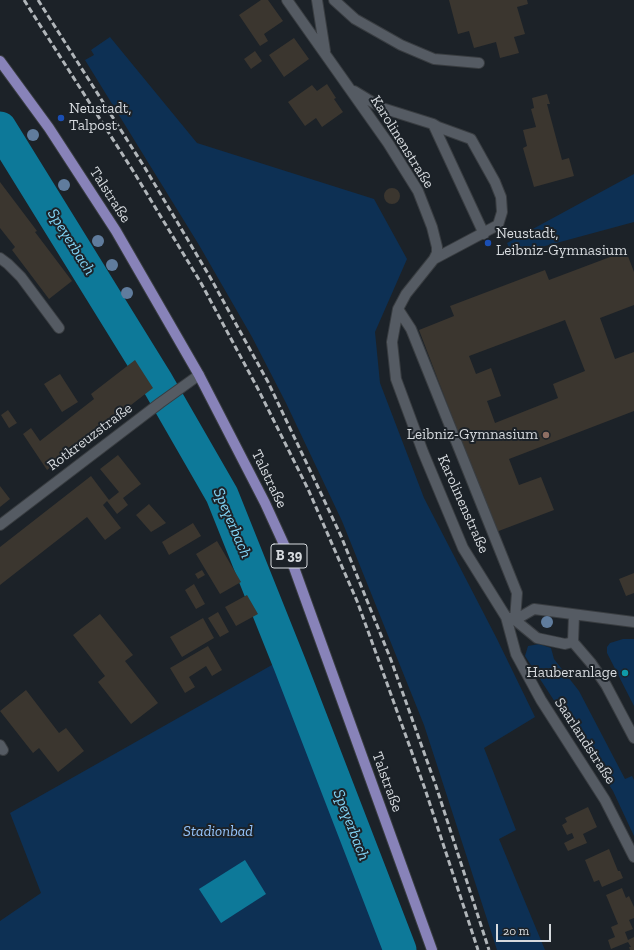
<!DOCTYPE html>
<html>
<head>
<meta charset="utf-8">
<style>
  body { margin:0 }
  #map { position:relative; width:634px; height:950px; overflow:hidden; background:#1c2228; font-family:"Zilla Slab",serif }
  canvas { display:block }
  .scale { position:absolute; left:496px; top:924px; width:55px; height:18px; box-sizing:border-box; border:2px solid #d6dade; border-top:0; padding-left:5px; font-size:12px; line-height:14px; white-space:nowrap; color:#d6dade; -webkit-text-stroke:3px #1c2228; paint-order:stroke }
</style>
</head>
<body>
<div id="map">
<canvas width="634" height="950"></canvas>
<div class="scale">20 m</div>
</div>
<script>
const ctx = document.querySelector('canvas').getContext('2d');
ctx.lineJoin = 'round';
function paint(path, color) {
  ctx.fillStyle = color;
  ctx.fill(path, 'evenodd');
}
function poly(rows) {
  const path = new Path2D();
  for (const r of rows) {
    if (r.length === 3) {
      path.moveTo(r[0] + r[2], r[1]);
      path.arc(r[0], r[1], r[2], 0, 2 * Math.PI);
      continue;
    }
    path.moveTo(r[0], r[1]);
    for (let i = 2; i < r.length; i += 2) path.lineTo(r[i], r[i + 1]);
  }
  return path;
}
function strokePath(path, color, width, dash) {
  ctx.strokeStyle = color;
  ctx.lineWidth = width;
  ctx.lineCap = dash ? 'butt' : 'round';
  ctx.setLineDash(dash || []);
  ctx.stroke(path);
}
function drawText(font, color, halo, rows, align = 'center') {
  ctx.font = font + ' "Zilla Slab",serif';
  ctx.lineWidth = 4;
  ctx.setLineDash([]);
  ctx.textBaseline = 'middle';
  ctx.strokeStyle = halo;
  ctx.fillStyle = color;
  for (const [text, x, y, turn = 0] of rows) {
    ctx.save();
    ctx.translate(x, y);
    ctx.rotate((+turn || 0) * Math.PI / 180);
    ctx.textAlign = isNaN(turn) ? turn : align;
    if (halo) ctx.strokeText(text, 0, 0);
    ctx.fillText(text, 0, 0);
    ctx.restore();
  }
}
paint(poly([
  [110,37,197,143,374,199,407,259,375,332,380,383,424,498,497,639,535,717,484,748,516,830,499,839,545,950,497,950,424,725,342,521,286,403,252,337,199,245,85,60,94,55,91,50],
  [634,174,634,222,512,255,507,243],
  [623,639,634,639,634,706,607,653,607,647,610,643],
  [539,644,551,648,554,659,579,691,625,779,632,776,634,780,634,836,613,791,525,656,528,646],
  [279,661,390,950,0,950,0,921,41,893,10,813]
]), '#0d3054');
paint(poly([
  [245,860,266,894,221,923,199,889]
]), '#0d7999');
strokePath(poly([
  [0,128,157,382,222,495,290,665,400,950]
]), '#0d7999', 33);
paint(poly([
  [261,0,268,0,283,21,264,34,268,41,260,46,239,15],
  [449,0,527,0,528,4,517,7,525,34,514,37,519,53,500,58,496,42,474,48,469,31,458,34],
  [294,38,309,59,284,77,269,55],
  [255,51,262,61,251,69,244,59],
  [327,84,336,98,334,99,343,112,322,127,316,118,305,126,288,102,312,85,317,91],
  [547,94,550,104,547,104,562,160,569,158,574,176,534,187,523,148,527,146,523,130,536,127,531,109,534,108,532,98],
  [0,182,37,231,35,232,72,281,49,299,12,250,15,247,0,228],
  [392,196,8],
  [626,251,634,272,634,305,600,318,615,359,634,352,634,411,509,459,519,485,541,477,554,510,496,532,419,330,454,316,450,306,545,270,549,280],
  [565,320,585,371,553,384,558,398,495,423,487,401,501,396,491,368,476,374,469,356],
  [135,360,153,388,47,470,23,434,31,428,40,441,94,399,91,394],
  [60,374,78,402,62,412,44,384],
  [8,410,17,423,9,428,1,415],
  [118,455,141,484,123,498,128,505,117,514,107,501,103,505,121,528,105,540,87,517,0,585,0,547,91,476,109,500,119,492,100,469],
  [0,486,10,499,0,507],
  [149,504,166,523,151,532,136,515],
  [193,523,201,536,169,555,162,542],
  [217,541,241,582,220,594,196,554],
  [202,570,205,575,198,579,195,574],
  [634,573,634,593,626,596,619,579],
  [194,584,205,604,196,609,185,590],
  [247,595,258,614,236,626,225,607],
  [218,612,229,632,220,637,208,618],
  [100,614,133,655,125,661,158,703,131,724,98,682,105,676,73,635],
  [203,618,214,638,182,657,170,637],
  [208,646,222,670,212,676,206,666,189,677,195,687,185,693,170,668],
  [26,690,59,733,66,728,84,751,58,772,39,748,33,753,0,711],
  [588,807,597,827,583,834,587,843,568,851,564,843,574,838,572,833,567,835,562,825,567,822,565,818],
  [609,849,618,871,620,871,623,878,602,887,599,880,594,882,585,860],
  [622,888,626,898,629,896,634,907,634,918,629,920,633,929,625,932,628,940,634,937,634,950,630,950,629,947,631,947,628,942,611,949,608,940,615,937,611,927,618,924,606,895]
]), '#3b362f');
const minor = poly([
  [287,0,388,143,418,191,432,227,437,247,437,253,434,259,406,294,398,309,392,342,396,379,423,452,463,548,506,617,516,654,541,700,605,800,634,857],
  [317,0,325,51],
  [334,0,355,19,401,45,434,59,479,63],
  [354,91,382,108,433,124,438,127,471,139,495,182,501,197,502,212,498,225,434,259],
  [433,124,484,234],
  [0,258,8,264,21,277,59,328],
  [398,309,411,329,517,593,515,620],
  [0,525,160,403,199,375],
  [510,618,515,620,537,638,565,644,573,642],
  [515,620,534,609,634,622],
  [573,642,591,663,606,685,634,738],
  [573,642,574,615],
  [0,745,3,750]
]);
const major = poly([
  [0,61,49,128,116,231,199,375,265,503,292,562,432,950]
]);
strokePath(minor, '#393d41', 12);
strokePath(major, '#393d41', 12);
strokePath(minor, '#555b63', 10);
strokePath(major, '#8883b9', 10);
strokePath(poly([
  [24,0,135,174,201,283,258,389,308,489,357,601,380,664,425,789,478,950],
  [38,0,145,168,210,277,268,382,317,485,341,536,391,660,436,786,489,950]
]), '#b1b6ba', 3, [6, 3]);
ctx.fillStyle = '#607c9d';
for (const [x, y] of [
  [33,135],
  [64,185],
  [98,241],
  [112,265],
  [127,293],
  [547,622]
]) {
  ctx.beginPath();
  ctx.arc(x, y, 6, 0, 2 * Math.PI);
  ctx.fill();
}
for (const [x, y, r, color] of [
  [61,118,4,"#1a4fb4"],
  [488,243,4,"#1a4fb4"],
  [546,435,4,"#8d6e63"],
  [625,673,4,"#0f9aa8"]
]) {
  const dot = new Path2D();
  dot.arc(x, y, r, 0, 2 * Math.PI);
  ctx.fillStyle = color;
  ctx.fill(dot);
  strokePath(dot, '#1c2228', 1.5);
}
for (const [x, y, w] of [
  [289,556,36]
]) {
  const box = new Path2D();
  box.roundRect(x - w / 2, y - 12, w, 24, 3);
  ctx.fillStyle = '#1c2228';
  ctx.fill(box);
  strokePath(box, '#d6dade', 1);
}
drawText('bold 14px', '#d6dade', null, [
  ["B 39",289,556]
]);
drawText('15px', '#d6dade', '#1c2228', [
  ["Neustadt,",69,109],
  ["Talpost",69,126],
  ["Neustadt,",496,234],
  ["Leibniz-Gymnasium",496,251],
  ["Leibniz-Gymnasium",538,435,"right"],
  ["Hauberanlage",617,673,"right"]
], 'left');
drawText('15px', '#d6dade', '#1c2228', [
  ["Karolinenstraße",402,142,58],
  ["Talstraße",110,195,57],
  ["Rotkreuzstraße",90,437,-37],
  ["Talstraße",269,479,64],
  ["Karolinenstraße",463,504,66],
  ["Saarlandstraße",585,741,57],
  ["Talstraße",387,782,70]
]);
drawText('italic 15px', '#97c6fd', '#1c2228', [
  ["Stadionbad",218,832]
]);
drawText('italic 16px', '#82d4f5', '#1c2228', [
  ["Speyerbach",71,242,58],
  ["Speyerbach",232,523,67],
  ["Speyerbach",351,825,69]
]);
</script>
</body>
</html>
